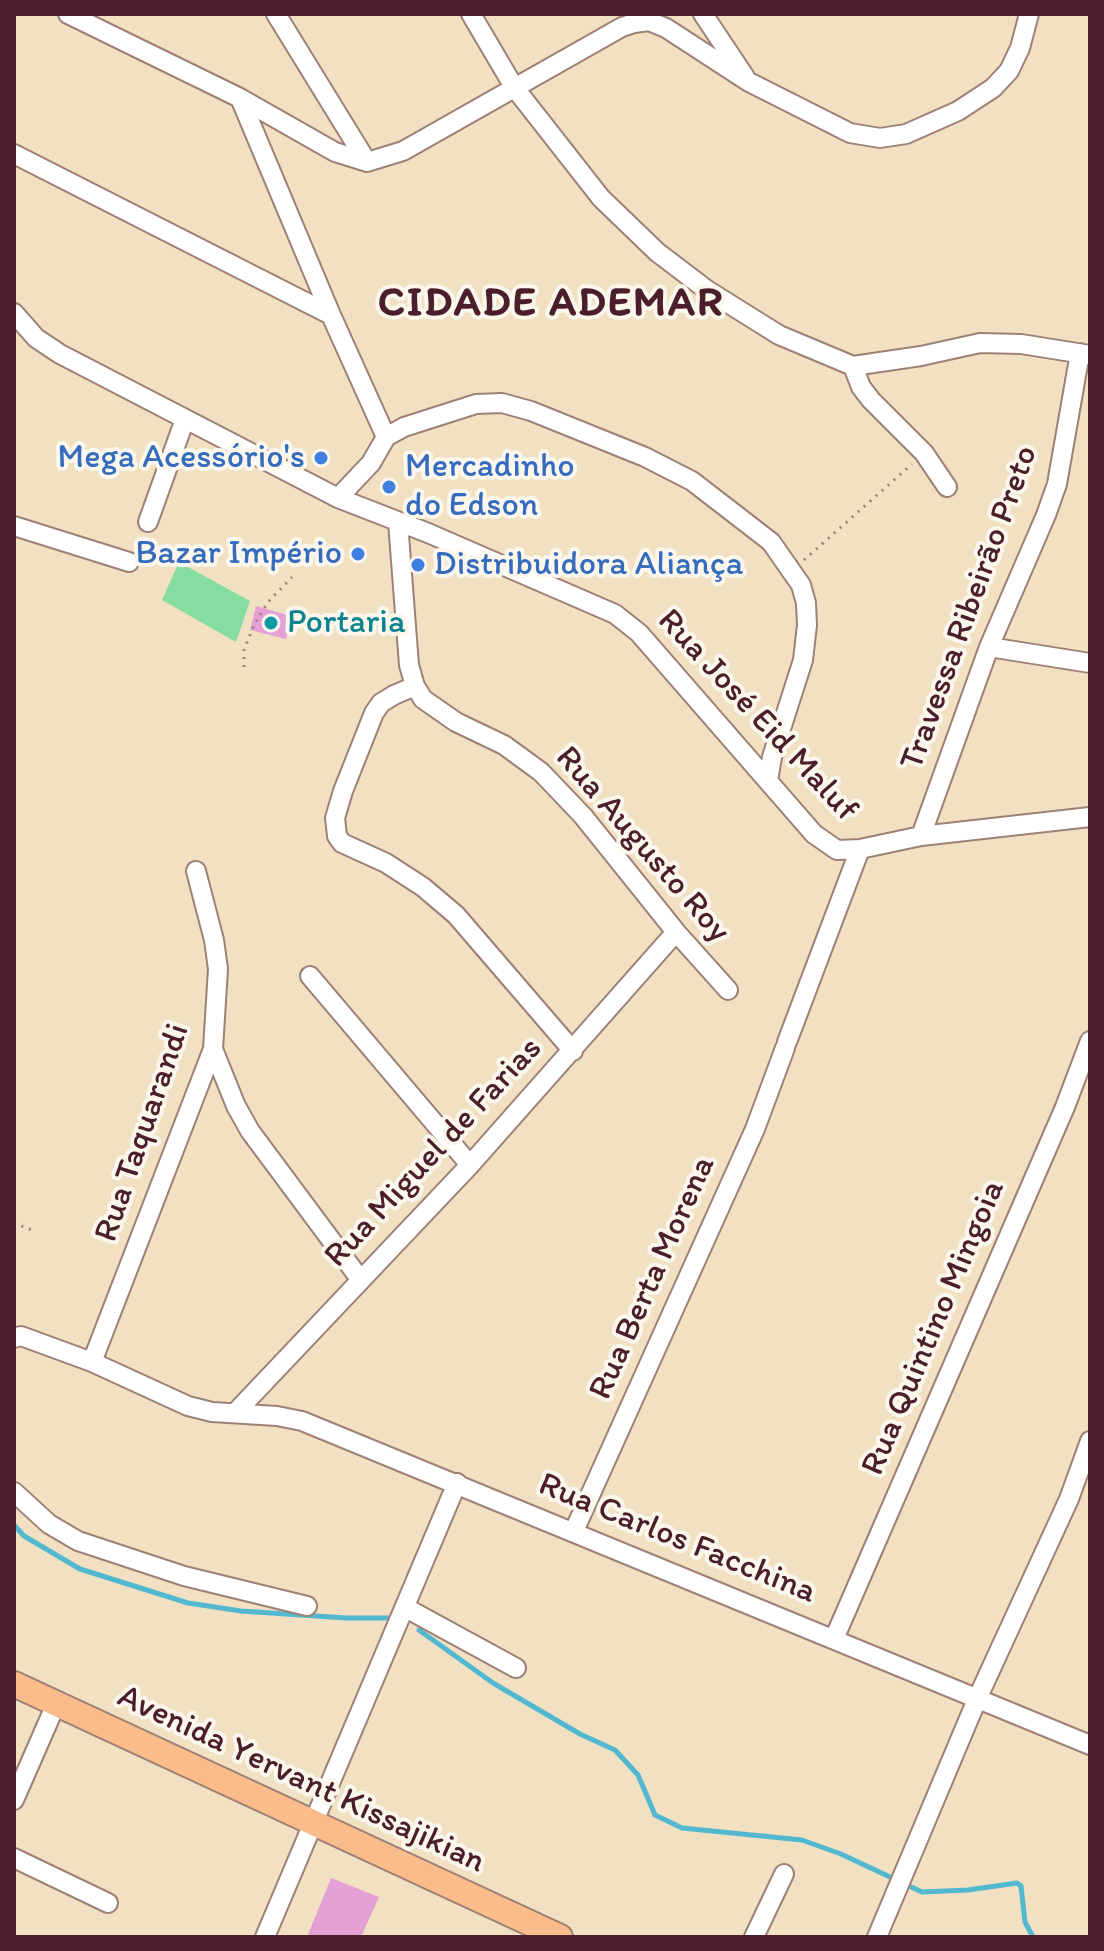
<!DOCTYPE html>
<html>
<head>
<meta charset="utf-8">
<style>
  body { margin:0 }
  #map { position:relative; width:1104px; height:1951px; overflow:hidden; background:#f1e0c2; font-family:Itim,sans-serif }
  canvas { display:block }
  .frame { position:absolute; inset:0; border:16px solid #4a1f2b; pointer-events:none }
</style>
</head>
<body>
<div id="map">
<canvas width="1104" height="1951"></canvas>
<div class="frame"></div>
</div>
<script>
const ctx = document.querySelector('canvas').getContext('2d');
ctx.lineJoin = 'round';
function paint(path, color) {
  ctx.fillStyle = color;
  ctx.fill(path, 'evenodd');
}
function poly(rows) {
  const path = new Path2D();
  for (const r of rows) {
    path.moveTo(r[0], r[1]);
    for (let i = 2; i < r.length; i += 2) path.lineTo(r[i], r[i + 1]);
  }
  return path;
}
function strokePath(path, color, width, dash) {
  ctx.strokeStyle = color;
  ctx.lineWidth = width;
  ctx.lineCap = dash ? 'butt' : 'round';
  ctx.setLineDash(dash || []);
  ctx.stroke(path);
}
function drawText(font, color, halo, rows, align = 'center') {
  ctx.font = font + ' Itim,sans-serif';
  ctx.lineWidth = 8;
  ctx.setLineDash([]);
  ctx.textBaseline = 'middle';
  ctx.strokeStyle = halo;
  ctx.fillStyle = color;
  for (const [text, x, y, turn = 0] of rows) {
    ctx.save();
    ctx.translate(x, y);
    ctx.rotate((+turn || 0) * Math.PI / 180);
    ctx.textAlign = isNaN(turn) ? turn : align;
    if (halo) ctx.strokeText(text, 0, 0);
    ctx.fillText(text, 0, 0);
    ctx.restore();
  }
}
paint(poly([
  [179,562,250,601,236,642,162,600]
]), '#85dda2');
strokePath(poly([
  [14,1525,24,1536,80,1569,188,1603,241,1611,346,1618,394,1618],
  [419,1630,493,1683,580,1734,615,1750,638,1775,655,1815,682,1828,802,1840,841,1854,922,1892,968,1890,1017,1883,1021,1886,1025,1922,1033,1937]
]), '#52b8d0', 5);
paint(poly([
  [256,606,291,616,286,639,250,630],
  [331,1878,379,1897,361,1937,307,1937]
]), '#e4a1d5');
const minor = poly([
  [68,14,240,98,335,152,367,162,403,151,622,27,634,23,649,21,666,28,749,82,850,133,880,138,906,134,958,111,993,88,1009,71,1020,48,1029,14],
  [276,14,367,162],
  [471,14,514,87,601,198,657,252,707,290,779,335,853,366,921,356,980,343,1021,344,1090,355],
  [703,14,745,77],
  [240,98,331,315,386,437],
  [14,154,331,315],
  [14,313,36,338,60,354,338,498,428,533,615,614,639,633,814,834,837,850,860,849,921,836,1090,817],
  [853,366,861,387,871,400,924,453,947,487],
  [338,498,371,463,386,437,404,427,476,404,502,403,531,411,645,457,692,481,771,542,801,585,806,603,807,625,803,660,772,757,768,781],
  [148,522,185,419],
  [398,522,409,665,415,686,423,699,456,722,504,745,541,772,583,816,676,932,728,990],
  [14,526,129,562],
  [989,647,1090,663],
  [415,686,394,695,381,703,374,713,343,791,335,818,337,836,342,843,386,863,423,887,456,915,573,1051],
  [921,836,989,647,1046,515,1057,484,1080,353],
  [310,976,470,1165],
  [787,1042,860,849],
  [213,1049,236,1106,250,1131,360,1279],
  [14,1338,21,1336,92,1362,188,1406,212,1412,277,1416,302,1421,1090,1745],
  [92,1362,213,1049,218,969,214,940,196,871],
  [235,1413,470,1165,676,932],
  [14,1492,49,1524,78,1541,184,1576,307,1606],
  [574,1531,755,1129,785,1048],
  [406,1608,516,1668],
  [834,1639,1065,1107,1090,1041],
  [14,1800,56,1704],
  [14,1858,108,1903],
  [265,1937,457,1483],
  [754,1937,784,1874],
  [877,1937,978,1697,1069,1499,1090,1441]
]);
const major = poly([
  [14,1684,560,1937]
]);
strokePath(minor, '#9e8076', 22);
strokePath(major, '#9e8076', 28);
strokePath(poly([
  [804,560,912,464],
  [244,667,244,650,254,625,268,602,292,577],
  [14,1223,34,1231]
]), '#9e8076', 3, [2, 6]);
strokePath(minor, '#fff', 18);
strokePath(major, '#f9bc8a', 24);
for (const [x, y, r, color] of [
  [321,458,8,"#3f7fe0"],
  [389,487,8,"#3f7fe0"],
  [358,554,8,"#3f7fe0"],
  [418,565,8,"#3f7fe0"],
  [271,623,8,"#0f9aa8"]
]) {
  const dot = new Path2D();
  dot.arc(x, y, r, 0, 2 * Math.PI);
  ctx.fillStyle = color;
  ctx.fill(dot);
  strokePath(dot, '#fbf7ec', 3);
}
drawText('34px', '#366cbe', '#fbf7ec', [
  ["Mega Acessório's",305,458],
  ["Mercadinho",405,467,"left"],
  ["do Edson",405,506,"left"],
  ["Bazar Império",342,554],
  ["Distribuidora Aliança",434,565,"left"]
], 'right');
drawText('34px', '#4a1f2b', '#fbf7ec', [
  ["Travessa Ribeirão Preto",970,608,-70],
  ["Rua José Eid Maluf",757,716,47],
  ["Rua Augusto Roy",642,845,49],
  ["Rua Taquarandi",143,1133,-71],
  ["Rua Miguel de Farias",434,1153,-47],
  ["Rua Berta Morena",653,1278,-66],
  ["Rua Quintino Mingoia",934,1328,-67],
  ["Rua Carlos Facchina",677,1539,22],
  ["Avenida Yervant Kissajikian",301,1780,25]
]);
drawText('34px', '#0d838f', '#fbf7ec', [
  ["Portaria",287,623]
], 'left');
ctx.letterSpacing = '2px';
drawText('bold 42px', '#4a1f2b', '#fbf7ec', [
  ["CIDADE ADEMAR",551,304]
]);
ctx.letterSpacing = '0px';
</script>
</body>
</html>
